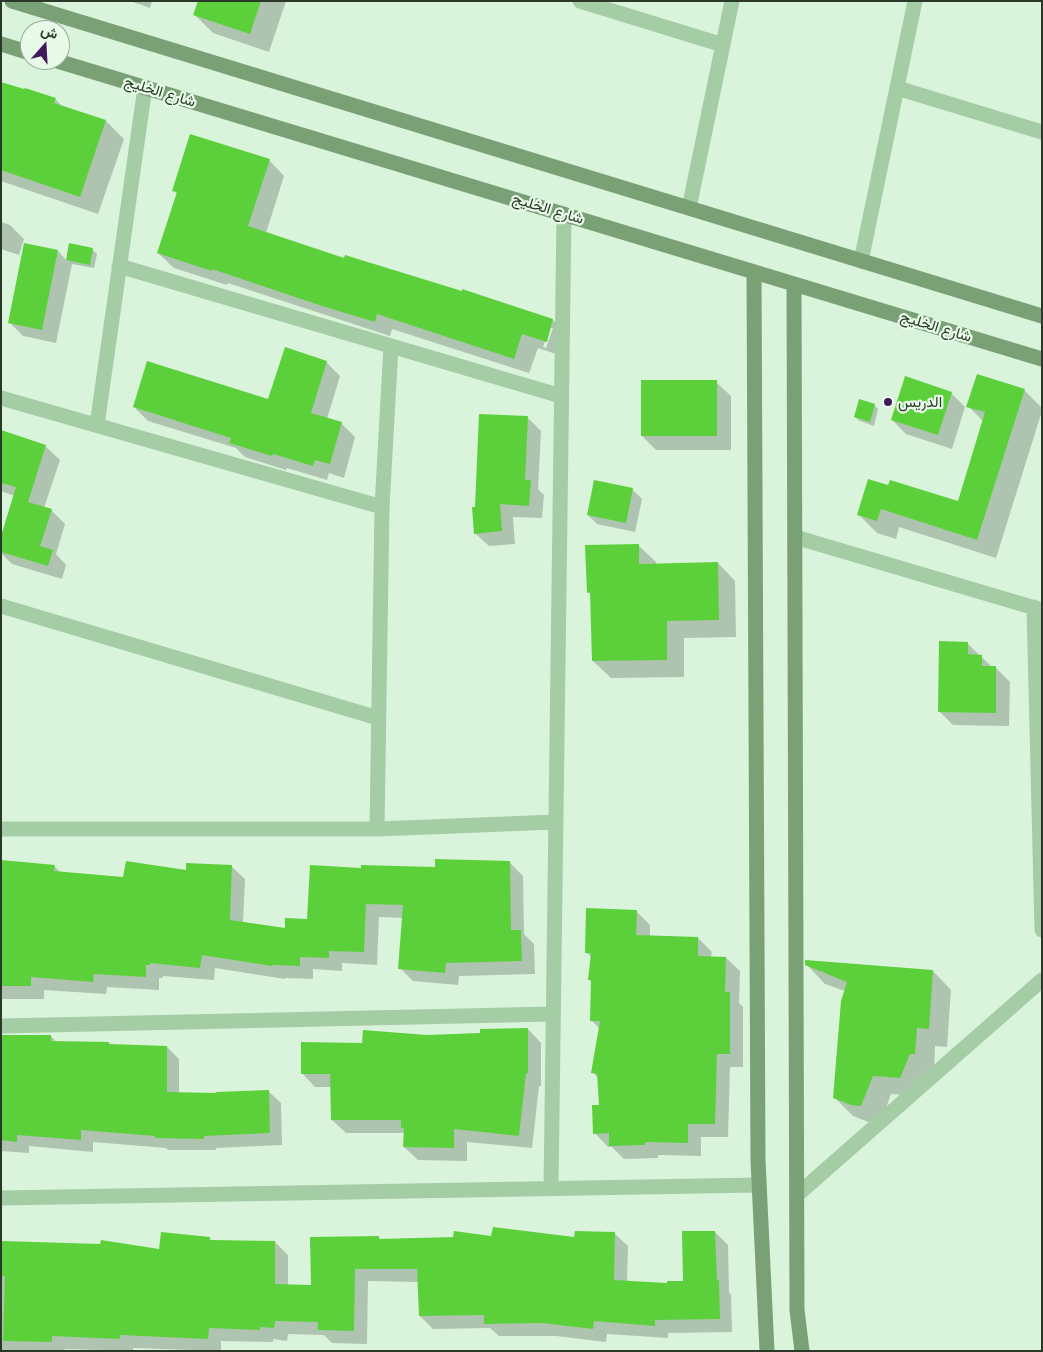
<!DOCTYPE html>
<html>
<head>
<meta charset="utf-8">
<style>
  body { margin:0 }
  #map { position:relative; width:1043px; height:1352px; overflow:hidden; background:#daf4dc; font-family:Quicksand,Vazirmatn,sans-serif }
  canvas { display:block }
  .frame { position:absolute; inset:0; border:2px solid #293827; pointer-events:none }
  .north { position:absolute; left:20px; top:20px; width:50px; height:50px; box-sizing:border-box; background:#e7fbe8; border:1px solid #9bad9b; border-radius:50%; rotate:19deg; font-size:14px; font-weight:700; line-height:20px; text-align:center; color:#293827 }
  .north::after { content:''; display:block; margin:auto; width:18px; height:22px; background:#42195d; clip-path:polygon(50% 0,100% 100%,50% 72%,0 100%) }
</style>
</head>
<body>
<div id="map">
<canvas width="1043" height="1352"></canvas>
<div class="frame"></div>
<div class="north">ش</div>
</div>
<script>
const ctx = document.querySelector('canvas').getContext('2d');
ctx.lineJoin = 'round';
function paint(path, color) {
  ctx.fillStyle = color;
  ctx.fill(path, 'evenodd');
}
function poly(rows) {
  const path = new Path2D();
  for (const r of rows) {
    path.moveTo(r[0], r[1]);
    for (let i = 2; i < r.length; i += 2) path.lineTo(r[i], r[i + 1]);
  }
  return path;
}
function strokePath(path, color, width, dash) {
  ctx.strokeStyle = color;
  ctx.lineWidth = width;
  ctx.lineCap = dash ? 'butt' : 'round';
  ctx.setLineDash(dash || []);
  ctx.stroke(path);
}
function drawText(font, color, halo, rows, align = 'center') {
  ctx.font = font + ' Quicksand,Vazirmatn,sans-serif';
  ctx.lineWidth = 4.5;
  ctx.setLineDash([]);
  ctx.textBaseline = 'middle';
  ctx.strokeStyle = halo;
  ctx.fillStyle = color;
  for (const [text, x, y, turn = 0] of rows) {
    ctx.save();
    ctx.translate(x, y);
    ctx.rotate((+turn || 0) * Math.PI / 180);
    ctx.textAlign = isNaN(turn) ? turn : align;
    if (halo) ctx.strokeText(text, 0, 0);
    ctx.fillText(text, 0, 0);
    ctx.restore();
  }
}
paint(poly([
  [130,1,152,1,150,8],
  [199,1,286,1,269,52,213,33,195,15],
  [1,83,55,99,63,107,106,121,124,139,98,214,1,181],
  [269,160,284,176,266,233,345,260,553,320,568,335,562,356,538,348,529,373,392,329,390,336,228,283,227,285,174,268,158,253,178,195,173,190],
  [550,328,553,328,546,348,543,347],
  [1,222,10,225,24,239,19,255,1,249],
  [70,245,92,249,97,254,94,268,72,264,56,343,23,336,9,322,58,251,67,261],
  [326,362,340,376,327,419,341,423,355,437,344,478,329,473,327,480,287,468,286,470,245,457,236,448,148,421,134,407,269,400],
  [716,382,731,396,731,450,656,450,642,436],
  [1024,390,1042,408,1042,411,996,558,899,527,896,539,877,533,858,514,889,487,959,502,984,422,968,406],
  [951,393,965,407,952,449,906,434,892,420],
  [874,405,878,409,874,426,860,421,855,417],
  [527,417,541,431,538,489,544,495,542,518,513,517,515,544,489,546,475,533,476,508],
  [1,431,45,446,60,460,44,508,51,510,65,524,56,554,66,565,62,579,12,564,1,553,1,540,15,496,1,491],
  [632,489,642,499,635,532,597,524,588,515],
  [638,545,656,562,656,564,718,563,735,581,736,637,684,638,684,677,611,678,593,661,592,596,588,592],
  [967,643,993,668,996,668,1010,682,1009,726,953,725,939,711],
  [1,861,54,866,61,873,125,879,231,866,245,879,243,923,286,930,308,920,362,869,436,868,509,862,523,876,524,934,534,944,535,974,459,976,458,985,413,981,400,968,404,918,379,917,377,965,342,963,342,971,313,969,313,979,285,978,285,979,215,968,214,980,163,976,163,978,159,978,159,990,107,987,106,994,44,990,44,999,2,999,1,997],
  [636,911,650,925,650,937,698,938,712,952,711,957,726,958,740,971,739,1003,743,1007,743,1067,730,1067,728,1137,701,1137,701,1156,658,1155,658,1158,624,1159,612,1147,608,1147,595,1133,600,1106,598,1078,593,1072,600,1029,592,1021,592,982,589,980,592,958,586,952],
  [807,965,933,971,951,990,947,1047,935,1046,934,1072,919,1096,891,1094,880,1124,871,1123,853,1116,834,1097,845,991,825,984],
  [528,1029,541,1043,541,1086,539,1086,532,1148,467,1142,467,1161,418,1160,404,1147,405,1133,346,1133,332,1120,332,1087,315,1087,302,1073,363,1044,427,1037,482,1035],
  [51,1036,56,1042,108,1043,111,1046,167,1047,179,1059,179,1094,217,1094,268,1091,281,1103,282,1145,216,1148,216,1150,168,1150,166,1148,93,1142,93,1152,29,1146,29,1153,1,1151,1,1049],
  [715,1232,728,1245,729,1292,731,1295,732,1332,668,1333,668,1338,607,1334,606,1342,556,1336,499,1336,490,1328,433,1329,420,1316,419,1282,368,1281,367,1344,332,1343,324,1335,288,1334,287,1341,273,1339,273,1342,221,1341,221,1351,133,1348,133,1351,65,1349,65,1351,1,1350,1,1242,160,1250,210,1239,212,1241,275,1242,288,1255,288,1286,313,1286,378,1237,381,1240,492,1238,576,1238,614,1233,628,1246,627,1282,668,1285,685,1282]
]), '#0003');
paint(poly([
  [198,1,261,1,250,34,193,15],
  [1,82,24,89,25,88,56,98,54,103,106,120,80,197,1,170],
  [190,134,270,159,248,226,344,258,345,255,462,291,462,289,553,319,547,342,522,334,514,359,377,314,375,322,319,305,212,269,212,271,157,253,177,192,172,191],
  [24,243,58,250,42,330,8,323],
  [69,243,93,248,90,265,66,260],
  [285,347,327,361,311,413,342,422,330,464,315,460,313,466,273,454,272,456,229,443,231,438,133,407,147,361,268,399],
  [977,374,1025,389,977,540,881,509,877,521,857,515,868,479,888,485,890,480,958,501,985,412,966,407],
  [905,376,952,392,938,435,891,420],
  [641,380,717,380,717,436,641,436],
  [859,399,875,404,870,422,854,417],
  [479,414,528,416,525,480,531,480,529,506,500,504,502,531,474,534,472,507,475,507],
  [1,430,46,445,28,502,52,509,40,546,53,550,48,566,1,552,1,536,16,487,1,483],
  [594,480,633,488,626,523,587,515],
  [639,544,639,564,718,562,719,620,667,621,667,660,592,661,590,592,587,593,585,545],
  [939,641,968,642,968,654,982,655,982,666,996,666,996,713,938,712],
  [435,859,510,861,511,930,521,930,522,961,446,963,445,973,398,969,403,905,366,904,364,952,329,951,329,958,300,957,300,966,272,965,272,966,202,955,200,968,150,963,150,965,146,965,146,977,94,974,93,982,31,977,31,986,1,986,1,860,55,865,54,871,123,877,126,861,186,870,186,863,232,865,230,920,285,928,285,918,307,919,310,865,361,868,361,865,435,867],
  [586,908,637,910,636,935,698,937,698,956,726,957,725,992,730,992,730,1054,717,1054,715,1124,688,1124,688,1143,645,1142,645,1145,609,1146,609,1133,593,1134,592,1105,599,1105,597,1074,591,1073,600,1021,590,1021,591,980,588,980,591,953,585,953],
  [805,960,933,970,929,1029,917,1028,915,1054,910,1054,900,1078,873,1076,861,1106,851,1105,833,1098,841,1001,847,982,805,965],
  [528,1028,528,1073,526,1073,519,1136,454,1129,454,1148,403,1147,404,1128,401,1128,401,1120,331,1120,330,1074,301,1074,301,1042,362,1043,363,1030,427,1035,480,1033,480,1029],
  [1,1035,51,1035,51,1041,109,1042,109,1044,167,1046,167,1092,216,1093,216,1092,269,1090,270,1133,204,1136,204,1139,155,1138,155,1136,81,1130,81,1140,17,1135,17,1142,1,1140],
  [493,1227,574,1237,575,1231,615,1232,614,1280,667,1283,667,1281,683,1281,682,1231,715,1231,717,1280,719,1280,720,1319,655,1320,655,1326,594,1321,593,1329,542,1323,484,1324,484,1315,419,1316,417,1269,355,1269,354,1331,318,1330,318,1322,275,1321,274,1328,260,1327,260,1330,209,1328,208,1339,120,1335,120,1339,52,1336,52,1342,3,1341,5,1276,1,1276,1,1241,100,1244,101,1240,159,1249,161,1232,210,1237,210,1240,275,1241,275,1284,311,1285,310,1237,379,1236,379,1239,453,1237,454,1231,491,1236]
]), '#5cd03b');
strokePath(poly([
  [580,1,723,45],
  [897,88,1042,132],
  [689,208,732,1],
  [861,261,915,1],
  [119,266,561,396],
  [1,398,382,507],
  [97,425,145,87],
  [795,537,1042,610],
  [1,606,378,718],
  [1034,607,1042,930],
  [1,829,377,829,556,822],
  [377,829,382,507,391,346],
  [1,1026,553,1014],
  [551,1188,564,214],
  [797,1195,1042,980],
  [1,1198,759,1185]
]), '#a5cda5', 15);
strokePath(poly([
  [12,1,1042,316],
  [1,44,30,53],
  [54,60,1042,359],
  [754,272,758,1160,767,1351],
  [794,284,797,1310,802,1351]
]), '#7aa176', 15);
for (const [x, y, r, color] of [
  [888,402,5,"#42195d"]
]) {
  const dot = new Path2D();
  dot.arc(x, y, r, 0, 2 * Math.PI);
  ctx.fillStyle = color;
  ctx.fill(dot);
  strokePath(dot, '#e7fbe8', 2);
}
drawText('15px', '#293827', '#e7fbe8', [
  ["شارع الخليج",160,92,17],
  ["شارع الخليج",548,209,17],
  ["شارع الخليج",936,327,17]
]);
drawText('15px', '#293827', '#e7fbe8', [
  ["الدريس",898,402]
], 'left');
</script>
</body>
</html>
